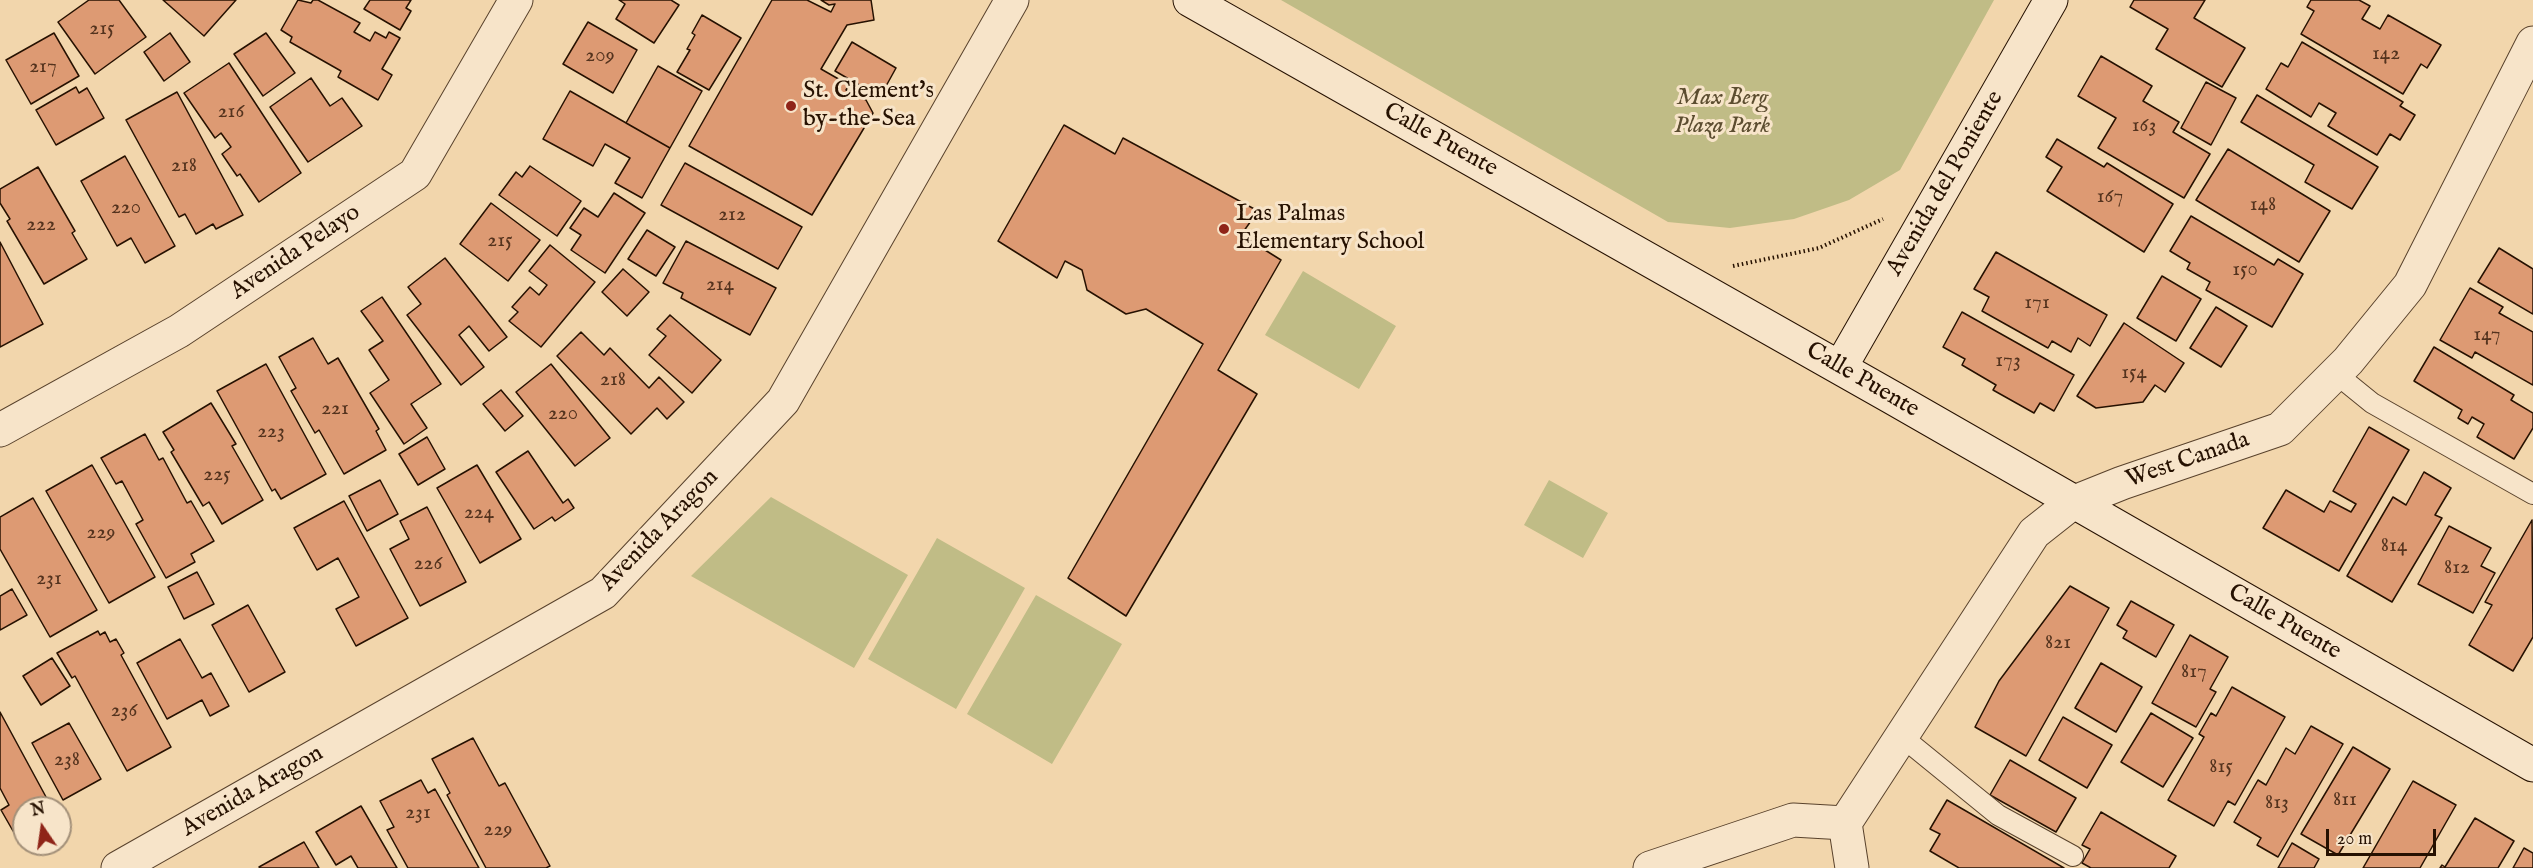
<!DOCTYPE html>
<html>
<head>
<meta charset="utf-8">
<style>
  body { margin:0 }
  #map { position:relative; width:2533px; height:868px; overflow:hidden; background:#f2d6ac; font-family:"IM FELL English",serif }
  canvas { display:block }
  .north { position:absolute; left:12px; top:796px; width:60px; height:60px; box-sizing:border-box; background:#f7e4c9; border:2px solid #a39079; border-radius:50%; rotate:347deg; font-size:16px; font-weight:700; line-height:24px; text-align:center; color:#261101 }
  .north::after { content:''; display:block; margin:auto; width:21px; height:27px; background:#8f2418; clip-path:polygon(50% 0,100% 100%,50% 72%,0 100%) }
  .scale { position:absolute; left:2326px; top:829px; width:110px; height:27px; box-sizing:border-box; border:3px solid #261101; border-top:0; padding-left:8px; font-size:18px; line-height:21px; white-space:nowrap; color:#261101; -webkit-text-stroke:4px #f7e4c9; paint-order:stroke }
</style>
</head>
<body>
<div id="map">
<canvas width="2533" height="868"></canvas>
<div class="north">N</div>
<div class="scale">20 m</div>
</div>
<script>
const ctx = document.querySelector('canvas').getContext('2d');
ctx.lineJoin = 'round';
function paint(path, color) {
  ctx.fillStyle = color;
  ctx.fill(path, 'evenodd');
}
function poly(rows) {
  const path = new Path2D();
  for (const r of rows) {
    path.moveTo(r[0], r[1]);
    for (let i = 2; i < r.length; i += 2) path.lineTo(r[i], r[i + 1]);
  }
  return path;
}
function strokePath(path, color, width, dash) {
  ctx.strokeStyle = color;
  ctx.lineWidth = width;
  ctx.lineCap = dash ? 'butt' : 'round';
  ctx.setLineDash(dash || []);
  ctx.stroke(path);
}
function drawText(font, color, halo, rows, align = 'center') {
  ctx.font = font + ' "IM FELL English",serif';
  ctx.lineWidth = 6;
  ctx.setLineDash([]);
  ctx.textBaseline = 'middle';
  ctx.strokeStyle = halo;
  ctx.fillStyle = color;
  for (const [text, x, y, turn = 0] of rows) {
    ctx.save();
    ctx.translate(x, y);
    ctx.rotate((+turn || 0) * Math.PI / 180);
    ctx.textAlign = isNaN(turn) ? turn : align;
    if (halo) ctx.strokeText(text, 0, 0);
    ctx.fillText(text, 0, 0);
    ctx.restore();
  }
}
paint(poly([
  [1281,0,1994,0,1900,170,1849,200,1794,219,1730,228,1668,222],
  [1303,271,1396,326,1359,389,1265,335],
  [1549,480,1608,513,1583,558,1524,525],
  [771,497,908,575,854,668,691,576],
  [937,538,1025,588,956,709,868,659],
  [1036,595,1122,644,1052,764,967,714]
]), '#c0bc86');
const building = poly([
  [89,0,119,0,146,37,95,74,58,22,89,0],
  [163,0,236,0,204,36,163,0],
  [298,0,311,3,313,0,318,0,360,23,354,32,370,41,375,32,386,38,389,32,400,38,382,69,392,75,378,100,338,77,341,71,290,42,292,37,281,30,298,0],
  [370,0,411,0,406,8,411,11,400,30,364,9,370,0],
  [619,0,671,0,679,5,654,43,616,19,625,4,619,0],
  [772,0,807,0,831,12,835,4,829,5,821,0,871,0,874,20,847,25,821,69,849,85,846,90,866,100,873,113,812,215,689,146,772,0],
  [2134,0,2205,0,2194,18,2245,48,2222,87,2156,49,2168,29,2130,7,2134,0],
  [2311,0,2359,0,2370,6,2362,19,2380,29,2388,15,2441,45,2427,68,2421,64,2403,94,2301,34,2314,11,2307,7,2311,0],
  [702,15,741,38,709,90,677,72,690,50,687,49,695,35,692,33,702,15],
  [588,22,637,50,613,93,563,64,588,22],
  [54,33,79,76,31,104,6,60,54,33],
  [170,33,190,62,164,81,144,52,170,33],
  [266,33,295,73,263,96,234,54,266,33],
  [852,42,896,68,880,97,835,71,852,42],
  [2302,42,2403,102,2400,106,2415,115,2400,140,2390,134,2377,155,2328,126,2336,113,2319,103,2311,117,2266,89,2281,63,2288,67,2302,42],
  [2101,56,2152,86,2143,101,2179,122,2173,132,2210,154,2184,198,2098,148,2116,118,2078,96,2101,56],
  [229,63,301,173,259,202,240,174,237,176,222,154,231,147,221,133,215,138,184,93,229,63],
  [658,66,702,91,670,148,626,123,658,66],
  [311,78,330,106,342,98,362,126,308,162,270,107,311,78],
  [2206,82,2236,98,2211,145,2181,128,2206,82],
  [76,87,79,93,87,88,104,118,56,145,36,110,76,87],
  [570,91,670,148,642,198,615,183,630,158,605,144,593,166,543,139,570,91],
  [177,92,243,215,216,229,213,224,196,234,185,214,179,217,126,120,177,92],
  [2257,95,2378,167,2352,209,2305,182,2314,165,2241,122,2257,95],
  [1064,125,1115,154,1123,138,1258,211,1241,235,1281,260,1218,370,1257,394,1126,616,1068,578,1203,344,1146,309,1126,314,1087,290,1082,270,1065,261,1057,278,998,241,1064,125],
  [2057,139,2104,167,2107,163,2173,204,2144,252,2047,191,2062,167,2046,157,2057,139],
  [2228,149,2330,211,2299,262,2196,200,2228,149],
  [125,156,175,246,145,263,131,238,117,246,81,181,125,156],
  [685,163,802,227,778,269,661,205,685,163],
  [530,166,581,201,557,236,499,195,516,172,522,177,530,166],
  [38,167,75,231,72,233,87,259,44,284,7,221,10,219,0,203,0,189,38,167],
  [614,193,645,213,605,273,571,250,581,235,570,228,584,208,598,217,614,193],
  [491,203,540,240,508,281,460,244,491,203],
  [2191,216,2274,265,2278,259,2303,274,2272,327,2206,290,2210,282,2187,269,2190,263,2170,251,2191,216],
  [647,230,675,247,656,276,628,259,647,230],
  [686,241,776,288,750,335,681,298,683,293,663,283,686,241],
  [0,242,43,324,0,347,0,242],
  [550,245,595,282,541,347,509,321,518,312,512,307,530,287,539,295,547,285,529,271,550,245],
  [2499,248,2533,269,2533,314,2478,282,2499,248],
  [1996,252,2107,315,2090,346,2078,338,2071,352,2052,341,2048,348,1982,311,1989,297,1974,289,1996,252],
  [445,258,507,337,489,351,469,326,459,335,484,367,461,385,407,315,421,304,408,287,445,258],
  [623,269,649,292,627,316,602,292,623,269],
  [2162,276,2201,299,2176,341,2137,318,2162,276],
  [2470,288,2503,307,2499,313,2533,332,2533,385,2475,352,2472,358,2440,340,2470,288],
  [382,297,441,384,411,404,427,428,404,444,370,393,389,380,369,350,383,341,361,311,382,297],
  [2216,307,2247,326,2221,367,2190,348,2216,307],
  [1962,312,2074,375,2054,411,2040,403,2034,413,1993,390,1996,385,1962,365,1965,359,1943,347,1962,312],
  [670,315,721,360,692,393,649,355,666,336,657,329,670,315],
  [2124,323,2184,363,2165,392,2155,385,2143,402,2096,408,2077,396,2124,323],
  [581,332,604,355,610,348,649,388,659,377,684,402,667,419,657,408,631,434,557,356,581,332],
  [313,338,328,364,338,358,379,429,376,431,386,450,344,474,319,430,315,433,291,391,296,388,279,357,313,338],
  [2434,347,2514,395,2511,400,2533,413,2533,428,2514,459,2477,437,2484,424,2472,417,2468,424,2458,418,2462,410,2414,381,2434,347],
  [266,364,326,474,281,499,275,489,272,491,217,391,266,364],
  [551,364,610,438,575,466,516,392,551,364],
  [501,390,523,416,505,431,483,404,501,390],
  [211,403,236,444,232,446,263,500,222,524,209,502,203,506,171,452,174,450,163,432,211,403],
  [2369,427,2409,450,2339,571,2263,528,2286,490,2324,512,2330,501,2351,512,2356,504,2333,491,2369,427],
  [145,434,159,460,163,458,187,503,191,501,214,541,191,554,195,562,166,578,136,524,143,520,122,481,116,484,101,458,145,434],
  [427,437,445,469,418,485,399,454,427,437],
  [528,451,563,503,568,499,574,508,555,521,552,517,534,529,496,472,528,451],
  [92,465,155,577,109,603,46,491,92,465],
  [477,465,521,539,480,563,437,488,477,465],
  [2424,472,2451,488,2435,515,2442,518,2392,602,2347,576,2393,497,2406,505,2424,472],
  [380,480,398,514,367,531,349,496,380,480],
  [33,498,97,610,50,637,0,549,0,517,33,498],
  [344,501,408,618,356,646,336,609,359,597,338,558,317,570,294,528,344,501],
  [427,507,466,582,420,606,390,549,409,539,400,521,427,507],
  [2532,520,2533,637,2513,671,2469,645,2492,605,2485,602,2532,520],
  [2449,526,2491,548,2481,566,2495,573,2473,613,2418,584,2449,526],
  [197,572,214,604,184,619,168,587,197,572],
  [2070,586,2109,608,2026,756,1975,727,1999,681,2070,586],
  [12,589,27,615,0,630,0,596,12,589],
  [2131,601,2174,625,2156,657,2123,638,2127,631,2117,625,2131,601],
  [248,605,285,672,249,692,212,625,248,605],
  [98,631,100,635,105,632,110,642,116,639,124,653,121,655,171,747,127,771,75,676,72,678,57,653,98,631],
  [2190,635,2228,657,2210,689,2216,692,2196,727,2152,703,2190,635],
  [180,639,202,678,211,673,229,706,210,716,202,700,167,719,137,663,180,639],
  [52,658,70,686,41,705,23,676,52,658],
  [2101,663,2142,687,2116,732,2075,708,2101,663],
  [2232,687,2285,717,2235,805,2228,801,2214,826,2168,800,2204,737,2199,734,2211,713,2216,716,2232,687],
  [0,712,52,808,24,808,24,830,22,826,13,831,1,810,9,805,0,788,0,712],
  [2151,713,2193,738,2163,787,2121,762,2151,713],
  [2063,717,2112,745,2087,788,2039,760,2063,717],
  [69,723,101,779,63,800,32,743,69,723],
  [2311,726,2343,744,2278,857,2257,845,2261,838,2234,822,2258,780,2266,785,2286,748,2295,754,2311,726],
  [473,738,499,786,505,783,550,866,546,868,486,868,447,795,450,793,432,759,473,738],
  [2353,747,2390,769,2338,855,2301,834,2353,747],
  [2010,760,2076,798,2056,832,1990,795,2010,760],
  [421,780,428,793,435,789,479,868,408,868,387,830,394,827,380,801,421,780],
  [2413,781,2456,805,2420,868,2363,868,2413,781],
  [1947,800,2064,868,1959,868,1930,851,1940,834,1930,829,1947,800],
  [361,806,397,868,358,868,351,856,336,865,316,832,361,806],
  [2101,812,2176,856,2169,868,2091,868,2082,863,2090,849,2082,845,2101,812],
  [2475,818,2514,841,2498,868,2440,868,2442,865,2445,867,2475,818],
  [304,842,319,868,260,868,259,867,304,842],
  [2292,843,2319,859,2314,868,2278,868,2292,843],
  [2524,848,2533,853,2533,868,2513,868,2524,848]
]);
paint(building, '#dd9a73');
strokePath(building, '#261101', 1.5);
const lane = poly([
  [2335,373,2372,403,2533,494],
  [1901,736,1998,815,2073,856]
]);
const street = poly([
  [0,430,179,331,415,174,516,0],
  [118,868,603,593,783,401,1012,0],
  [1650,868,1793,820,1845,823],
  [1852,868,1845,823,2034,533,2072,503,2122,483,2280,429,2348,361,2410,285,2533,43]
]);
const secondary = poly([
  [1190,0,1893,398,2533,765],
  [1840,368,2051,0]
]);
strokePath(lane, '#59422c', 22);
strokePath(street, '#59422c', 35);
strokePath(secondary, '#261101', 35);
strokePath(poly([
  [1733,266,1819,248,1883,219]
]), '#261101', 4, [1.5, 3]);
strokePath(lane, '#f7e4c9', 20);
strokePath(street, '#f7e4c9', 33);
strokePath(secondary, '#f7e4c9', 33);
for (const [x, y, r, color] of [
  [791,106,6,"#8f2418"],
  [1224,229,6,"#8f2418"]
]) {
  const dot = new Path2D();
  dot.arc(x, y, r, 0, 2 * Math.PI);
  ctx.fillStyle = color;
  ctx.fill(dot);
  strokePath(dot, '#f7e4c9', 2);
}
drawText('21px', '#54331e', null, [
  ["215",102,30],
  ["142",2386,55],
  ["209",600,57],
  ["217",43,68],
  ["216",231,113],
  ["163",2144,127],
  ["218",184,167],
  ["167",2110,198],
  ["148",2263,206],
  ["220",126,209],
  ["212",732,216],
  ["222",41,226],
  ["215",500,242],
  ["150",2245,271],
  ["214",720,286],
  ["171",2037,304],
  ["147",2487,336],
  ["173",2008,362],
  ["154",2134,374],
  ["218",613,381],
  ["221",335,410],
  ["220",563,415],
  ["223",271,433],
  ["225",217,476],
  ["224",479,514],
  ["229",101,534],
  ["814",2394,547],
  ["226",428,565],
  ["812",2457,569],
  ["231",49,580],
  ["821",2058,644],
  ["817",2194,673],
  ["236",124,712],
  ["238",67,761],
  ["815",2221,768],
  ["811",2345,801],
  ["813",2277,804],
  ["231",418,814],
  ["229",498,831]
]);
drawText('24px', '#261101', '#f7e4c9', [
  ["St. Clement's",803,92],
  ["by-the-Sea",803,120],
  ["Las Palmas",1236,215],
  ["Elementary School",1236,243]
], 'left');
drawText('italic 24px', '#5c4d30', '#f7e4c9', [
  ["Max Berg",1722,99],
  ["Plaza Park",1722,127]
]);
drawText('24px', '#261101', '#f7e4c9', [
  ["Calle Puente",1440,141,29],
  ["Avenida del Poniente",1946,184,-60],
  ["Avenida Pelayo",296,253,-34],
  ["Calle Puente",1862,381,30],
  ["West Canada",2188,461,-19],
  ["Avenida Aragon",660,531,-46],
  ["Calle Puente",2284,623,30],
  ["Avenida Aragon",253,792,-30]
]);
</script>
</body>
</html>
